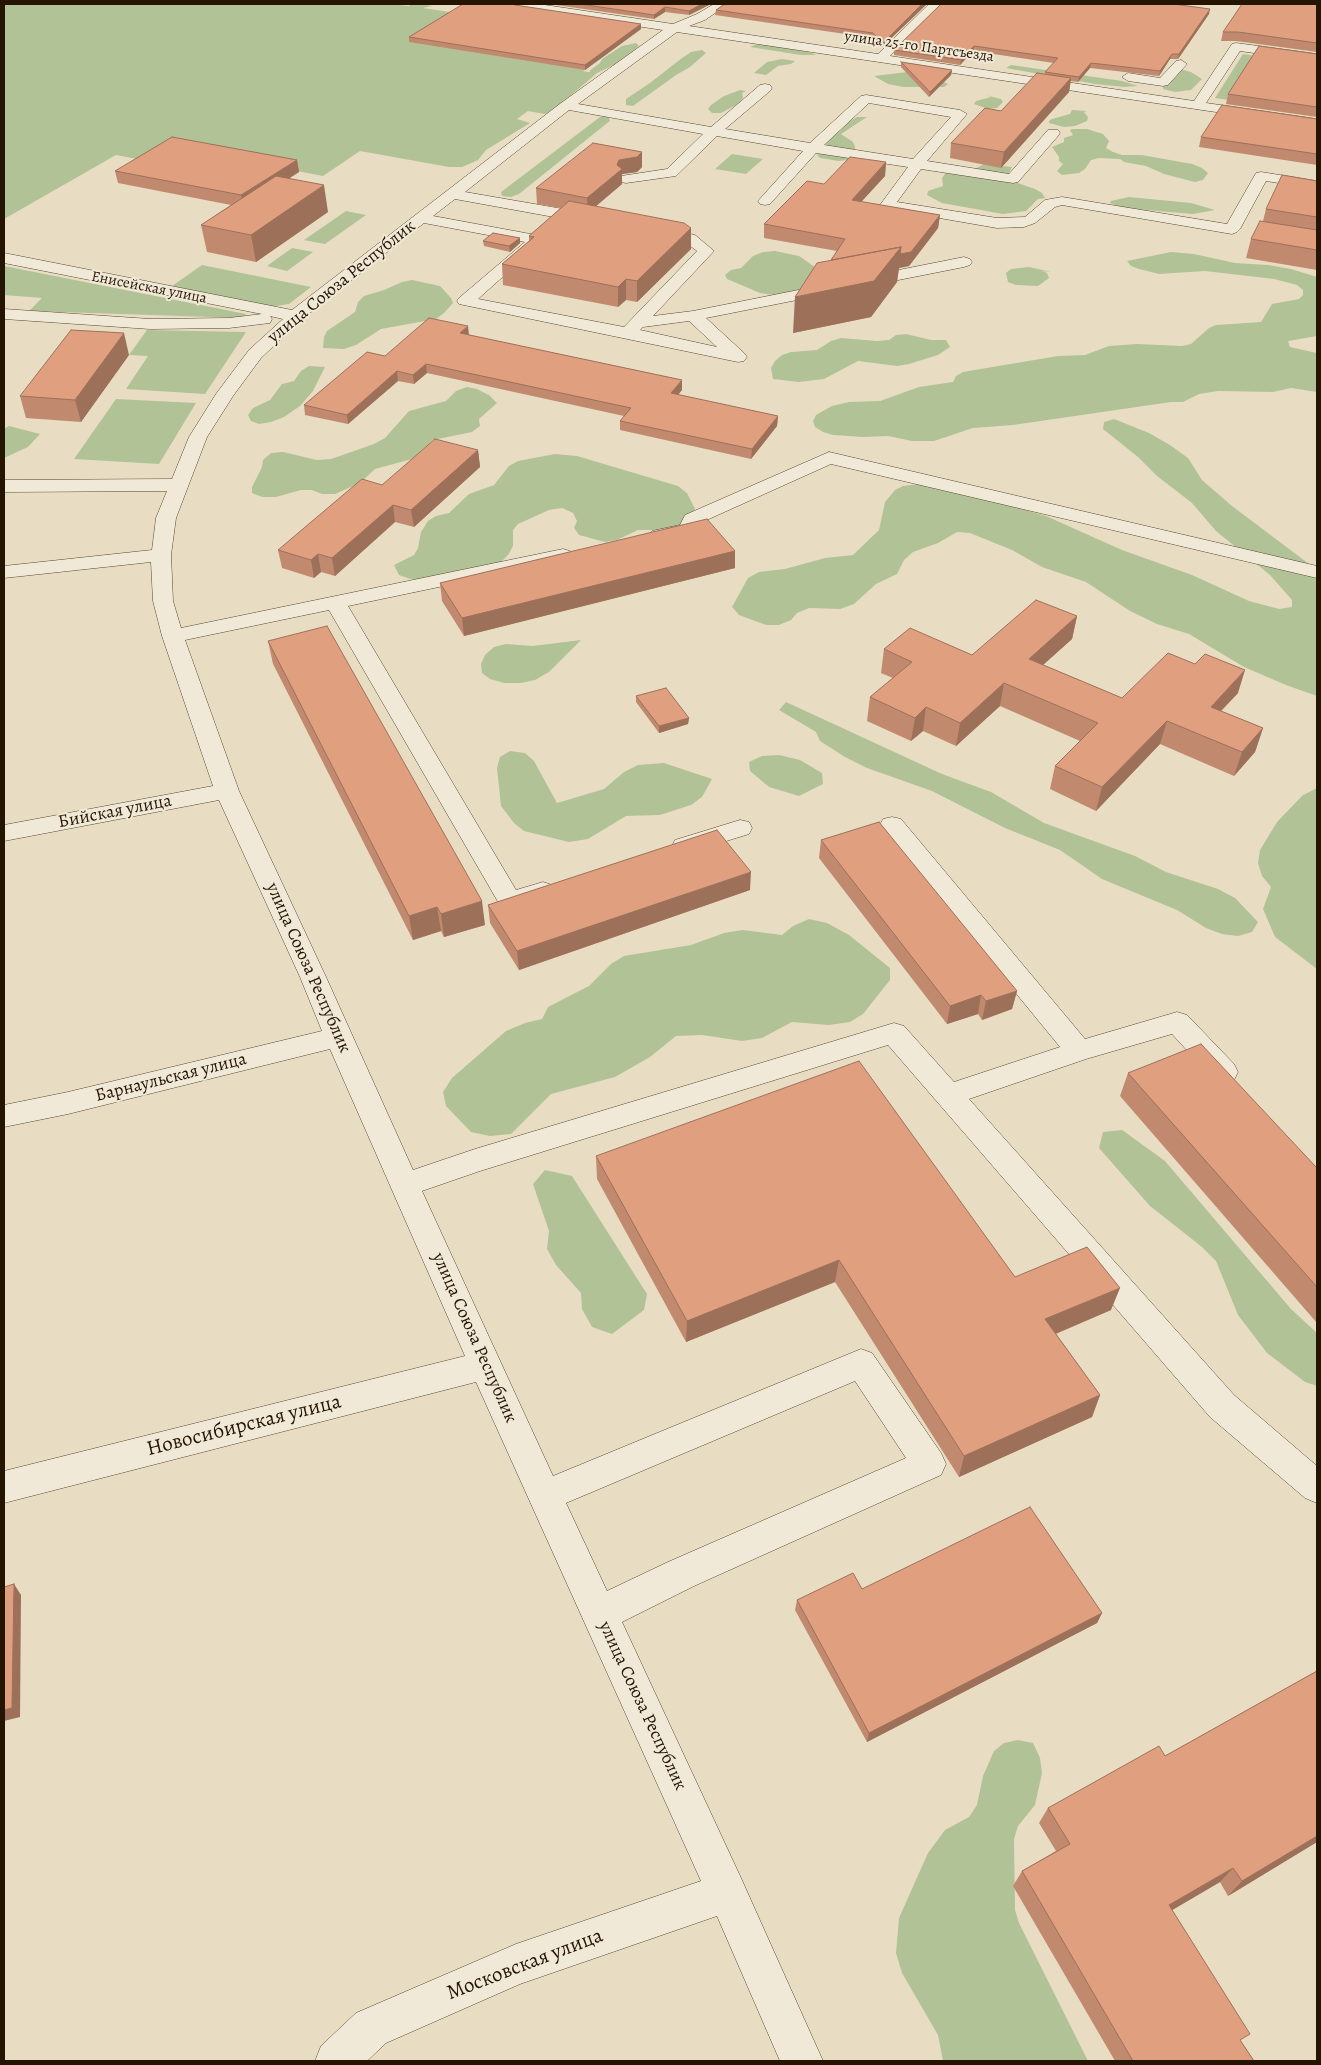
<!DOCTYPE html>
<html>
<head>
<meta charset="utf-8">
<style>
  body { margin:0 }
  #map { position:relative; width:1321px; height:2065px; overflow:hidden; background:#e8ddc2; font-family:Alegreya,serif }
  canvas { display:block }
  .frame { position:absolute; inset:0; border:5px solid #251500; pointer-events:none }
</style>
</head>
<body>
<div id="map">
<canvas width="1321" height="2065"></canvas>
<div class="frame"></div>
</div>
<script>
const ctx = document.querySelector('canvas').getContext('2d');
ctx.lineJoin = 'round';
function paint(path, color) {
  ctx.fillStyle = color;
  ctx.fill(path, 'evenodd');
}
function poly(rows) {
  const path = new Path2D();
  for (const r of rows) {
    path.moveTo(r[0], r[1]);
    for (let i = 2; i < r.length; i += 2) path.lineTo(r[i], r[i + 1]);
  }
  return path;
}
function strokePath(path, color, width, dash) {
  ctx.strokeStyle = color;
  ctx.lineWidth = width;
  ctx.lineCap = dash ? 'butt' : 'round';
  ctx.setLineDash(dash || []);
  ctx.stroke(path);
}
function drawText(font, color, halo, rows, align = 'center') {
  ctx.font = font + ' Alegreya,serif';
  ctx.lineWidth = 4;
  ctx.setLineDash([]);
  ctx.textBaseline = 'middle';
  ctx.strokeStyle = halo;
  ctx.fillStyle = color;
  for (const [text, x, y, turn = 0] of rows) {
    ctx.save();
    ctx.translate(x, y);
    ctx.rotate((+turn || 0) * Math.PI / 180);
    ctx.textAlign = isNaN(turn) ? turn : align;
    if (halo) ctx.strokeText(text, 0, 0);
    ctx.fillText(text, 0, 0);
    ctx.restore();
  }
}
paint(poly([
  [8,4,391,4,409,6,411,4,419,4,432,6,423,8,627,39,583,71,588,72,591,72,589,71,600,63,602,59,622,46,636,43,639,46,620,62,597,73,554,110,545,114,528,111,517,119,530,123,486,150,478,160,462,167,449,167,360,151,323,176,208,154,153,162,116,155,4,219,4,5],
  [763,44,808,52,817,55,801,55,750,47,754,45],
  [702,50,706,53,690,67,676,75,633,106,626,105,626,99,650,83,682,58,691,52],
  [1243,54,1256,56,1256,104,1215,98],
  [782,59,795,61,791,64,778,66,766,75,754,73,767,62],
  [1011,65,1122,81,1138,86,1124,87,1095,84,1006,68],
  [1180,69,1191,72,1202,79,1191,90,1175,92,1163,89,1163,86],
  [916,71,948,84,944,87,903,87,888,84,874,76],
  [740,90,746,91,742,93,743,98,738,104,721,113,712,113,708,109,711,105,724,96],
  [985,95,1001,99,1003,102,997,108,988,109,974,104,976,101,991,97],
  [1072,110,1087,111,1084,112,1088,117,1087,121,1075,126,1064,127,1049,123,1049,121,1052,119,1070,114],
  [608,116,610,121,606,124,519,194,511,197,502,196,501,192,505,189,600,117],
  [857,117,867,117,841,134,853,142,855,147,854,156,847,160,839,161,820,158,817,155,827,150,826,142,828,139,841,130,848,122],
  [1072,129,1087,129,1103,134,1109,141,1106,148,1113,152,1122,155,1142,155,1192,164,1202,168,1208,173,1203,180,1195,182,1164,174,1146,166,1124,162,1120,159,1099,158,1091,160,1085,169,1079,173,1062,175,1057,171,1063,164,1059,161,1059,157,1052,147,1064,142,1064,138,1073,135,1070,130],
  [732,154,763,159,746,174,715,169],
  [984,164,1012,167,1006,179,1035,189,1042,193,1045,198,1038,199,1026,211,1003,214,942,203,927,195,928,191,943,186,942,178,947,171,973,170],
  [1129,197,1191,203,1215,210,1193,214,1123,208,1110,203,1111,201],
  [346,211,366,215,325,244,304,240],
  [292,248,313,252,287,271,267,266],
  [775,251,799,256,825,274,809,289,774,295,760,293,727,279,725,275,731,270,741,268,753,256,763,252],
  [1171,252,1194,254,1235,263,1268,265,1291,269,1317,277,1317,336,1288,341,1290,347,1317,353,1317,392,1291,388,1273,392,1218,391,1199,394,1183,402,1171,402,1013,425,973,428,934,441,912,441,888,436,863,437,833,435,823,432,815,427,813,421,816,415,832,406,849,402,880,401,919,387,953,382,956,376,963,372,1058,356,1085,355,1109,346,1137,344,1182,346,1191,344,1209,328,1216,325,1261,322,1272,304,1299,299,1303,295,1303,290,1297,285,1274,279,1205,271,1159,274,1139,269,1131,266,1127,261],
  [202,265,311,287,289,304,270,307,172,286],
  [4,266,246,314,242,318,29,311,42,298,4,295],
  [1029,267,1051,272,1042,271,1047,273,1049,278,1038,286,1016,285,1008,282,1006,273,1011,269],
  [412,280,440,286,451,298,453,303,444,313,436,319,381,329,356,345,344,349,323,348,324,337,327,331,355,312,358,302,364,296,384,290,402,282],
  [147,330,246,332,205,394,126,389,148,356,129,355],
  [906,334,931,340,946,340,950,347,938,355,909,364,897,366,858,361,824,379,799,382,773,379,771,368,775,361,782,355,791,352,817,350,831,341,841,338,877,341,889,340,896,335],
  [309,366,325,367,313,391,300,406,284,417,271,422,259,424,251,421,248,415,253,408,270,400,282,384,294,381,301,371],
  [467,387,477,389,489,395,497,403,479,419,480,426,472,432,433,440,412,459,375,469,360,483,335,494,322,494,312,490,301,490,276,497,262,497,252,493,252,487,262,467,263,460,271,453,283,452,317,460,331,459,374,444,385,438,409,411,446,401,456,391],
  [116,399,196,403,159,464,74,459],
  [1114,419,1149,433,1170,445,1188,458,1202,480,1232,506,1317,570,1317,696,1286,685,1244,667,1189,634,1157,624,1130,611,1086,582,1042,567,1012,550,970,533,957,532,938,543,913,552,904,560,897,574,876,584,854,604,840,609,809,608,797,613,791,620,779,625,766,625,739,615,732,607,748,578,759,572,785,569,825,558,853,555,879,530,885,502,895,490,903,486,927,483,940,485,1046,516,1122,550,1192,575,1249,601,1279,609,1292,607,1292,600,1270,575,1216,531,1192,503,1157,476,1138,457,1103,429,1104,422],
  [9,426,40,434,28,447,4,458,4,429],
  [555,454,577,456,678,486,687,493,695,509,692,519,675,530,638,530,617,540,605,542,579,535,574,528,577,521,573,513,562,508,549,510,518,524,513,530,513,546,508,555,501,562,426,580,410,579,399,575,394,565,414,555,418,548,421,532,428,521,436,516,449,513,469,494,494,485,509,466,518,461],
  [581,640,549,672,535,680,521,683,504,683,490,679,482,673,481,664,485,655,494,647,506,644,533,646],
  [786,702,942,774,991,792,1044,823,1135,856,1166,872,1218,889,1235,898,1258,922,1252,932,1238,936,1222,934,1206,928,1177,910,1102,879,1060,850,1005,828,932,791,867,768,845,757,820,741,816,732,779,710],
  [510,751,525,753,534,761,557,803,604,789,624,772,638,765,664,763,712,779,702,797,691,805,660,815,626,816,588,839,569,842,524,831,514,823,501,806,497,768,500,757],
  [779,755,800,760,822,773,823,784,799,796,769,787,750,771,749,762,762,756],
  [1317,788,1317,969,1275,937,1263,909,1271,887,1262,876,1258,863,1260,850,1277,822,1303,795],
  [809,919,827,923,849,935,890,968,890,980,863,1014,850,1022,829,1025,792,1022,762,1038,742,1041,702,1035,676,1036,650,1057,615,1077,551,1094,511,1134,490,1136,471,1132,446,1106,443,1092,452,1078,506,1031,525,1023,542,1019,548,1007,589,986,611,964,624,956,691,945,724,933,743,930,782,935,793,926],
  [1122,1130,1165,1161,1291,1309,1317,1333,1317,1386,1305,1382,1267,1353,1238,1315,1216,1261,1202,1247,1150,1206,1099,1148,1103,1132],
  [545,1170,572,1176,647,1294,644,1310,612,1334,592,1327,582,1309,581,1293,556,1265,547,1249,549,1231,533,1184],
  [1018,1740,1033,1743,1040,1758,1042,1773,1035,1805,1018,1826,1014,1839,1015,1910,1019,1923,1088,2061,943,2061,938,2035,902,1973,896,1953,899,1918,928,1853,945,1830,969,1817,977,1805,983,1776,994,1751,1004,1743]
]), '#b2c297');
const minor = poly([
  [510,4,538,4,673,24,697,14,714,4,728,4,705,20,689,26,878,54,929,4,942,4,890,56,1194,101,1232,44,1236,43,1317,54,1317,62,1240,51,1206,103,1317,119,1317,127,677,32,578,104,711,127,760,85,765,84,770,85,772,88,770,91,725,129,810,143,861,96,866,95,960,110,967,114,927,161,1009,174,1048,130,1058,130,1060,133,1058,136,1018,182,1013,183,921,169,897,202,997,218,1025,217,1045,200,1062,197,1227,224,1256,173,1261,172,1317,181,1317,189,1266,181,1240,229,1237,232,1232,234,1062,205,1055,207,1035,223,1024,227,997,228,882,208,880,205,908,167,816,153,770,204,765,205,760,204,758,201,803,151,717,136,676,176,626,183,621,182,619,179,621,176,667,169,703,134,569,110,465,192,592,214,597,216,600,219,597,222,592,224,455,199,433,216,536,235,541,237,544,240,478,299,624,327,697,251,685,242,649,234,646,231,649,228,654,226,695,235,714,251,653,316,693,311,964,257,970,259,972,262,970,265,964,267,706,318,744,353,747,357,744,361,738,362,459,304,457,301,459,298,525,242,424,223,301,320,261,358,233,396,207,437,176,518,171,555,173,601,181,628,563,549,570,551,573,555,570,559,563,561,348,606,516,890,543,882,552,885,556,891,552,897,510,910,501,907,329,610,185,640,239,791,326,977,413,1170,475,1149,894,1023,904,1026,954,1082,1060,1047,883,831,880,825,883,819,892,817,901,819,1085,1039,1177,1012,1187,1015,1234,1064,1238,1072,1234,1080,1224,1083,1214,1080,1172,1034,1086,1059,969,1099,1234,1395,1317,1466,1317,1503,1305,1498,1210,1417,888,1045,480,1171,422,1191,553,1476,861,1349,872,1353,941,1453,946,1464,941,1475,694,1586,622,1622,741,1878,823,2061,780,2061,717,1916,520,1984,386,2043,367,2061,315,2061,321,2046,356,2013,516,1944,701,1881,476,1382,4,1503,4,1471,465,1356,330,1049,68,1114,4,1127,4,1105,68,1092,322,1031,300,977,219,800,4,841,4,825,213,786,162,636,153,601,151,562,4,578,4,566,152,550,156,518,167,491,4,492,4,480,172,479,189,437,216,394,249,350,283,319,270,316,272,319,270,323,229,328,150,329,4,319,4,309,150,319,229,318,262,314,4,263,4,253,292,310,561,103,663,30,516,8,510,4],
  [869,103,951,117,913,159,824,145,869,103],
  [689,321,717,347,640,330,643,327,689,321],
  [855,1381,906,1458,668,1562,607,1591,566,1503,855,1381],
  [1181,60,1187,64,1168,85,1163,86,1128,81,1122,77,1128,73,1160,78,1176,61,1181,60],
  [829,452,1317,566,1317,578,831,464,700,523,695,533,659,541,652,539,649,535,652,531,680,525,685,515,829,452],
  [740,820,749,822,752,828,749,834,684,854,675,852,672,846,675,840,740,820]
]);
strokePath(minor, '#564730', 1);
paint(minor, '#f0e9d7');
paint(poly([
  [549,4,711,4,689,15,665,12,654,19],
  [927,4,882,47,873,38,715,15,716,10],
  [1317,4,1317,52,1236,41,1221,41,1223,32],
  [515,5,641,29,585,70,409,42,409,37],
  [1209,14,1178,59,1170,59,1159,76,1090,68,1078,82,1071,81,1069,92,1001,168,950,158,951,143,1001,111,1045,74,1045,72,1054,63,973,51,960,65,894,55,894,50],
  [1317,54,1317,117,1226,104,1228,94],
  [901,62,952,70,951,75,929,97,901,67],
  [1317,119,1317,165,1199,147,1201,137],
  [297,160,299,172,288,179,328,212,256,262,207,252,201,225,231,205,118,183,115,171],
  [886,162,885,176,861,202,940,215,938,228,909,266,899,268,897,282,871,317,793,333,831,260,837,251,764,238,764,224,824,184],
  [642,167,637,172,622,174,622,184,596,206,691,249,637,302,626,300,618,307,503,285,502,264,529,241,529,236,561,208,537,204,536,188],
  [1317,181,1317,270,1246,258,1251,239,1263,221,1266,209],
  [520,238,520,243,510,252,484,246,483,241],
  [469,335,682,380,682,390,678,395,778,416,777,426,751,459,620,430,620,421,624,416,427,373,414,384,398,381,348,424,305,415,304,405,385,356],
  [129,355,81,422,26,418,20,396],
  [478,450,480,467,414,527,395,522,335,576,321,572,314,578,282,568,278,550,382,485],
  [735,551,735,568,464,636,442,601,440,583],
  [1077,616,1072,639,1043,665,1122,698,1238,693,1221,711,1263,728,1255,752,1234,776,1160,744,1096,811,1050,789,1055,766,1080,741,1000,706,956,746,923,731,911,741,867,721,870,697,893,678,881,673,884,649,972,655],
  [268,641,485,925,444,937,441,931,413,940,273,664],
  [636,696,689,718,688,724,659,733,636,702],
  [821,840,1017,991,1012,1009,982,1020,978,1014,947,1024,819,858],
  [750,890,519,970,490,923,488,905],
  [1128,1073,1317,1168,1317,1323,1120,1096],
  [596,1156,1111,1310,1056,1334,1100,1395,1092,1417,959,1477,835,1282,686,1342,597,1179],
  [862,1589,1102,1613,1097,1623,867,1742,795,1610,797,1600],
  [1317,1671,1317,1842,1228,1896,1220,1882,1172,1910,1241,2041,1254,2061,1115,2061,1013,1886,1022,1871,1056,1851,1039,1823,1048,1808,1165,1756]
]), '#c18a6e');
paint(poly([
  [702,4,711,4,689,15,689,11],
  [922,4,927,4,882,47,883,43],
  [665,7,665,12,654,19,654,15],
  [1210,9,1209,14,1178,59,1179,54],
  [641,24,641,29,585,70,585,65],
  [974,46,973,51,960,65,961,60],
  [1172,54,1170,59,1159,76,1160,71],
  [1091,63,1090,68,1078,82,1079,77],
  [952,70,951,75,929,97,930,92],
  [1071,78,1069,92,1001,168,1004,152],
  [642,152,642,167,637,172,622,174,622,184,588,213,587,198,619,160],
  [297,160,299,172,244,207,241,195],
  [886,162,885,176,851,213,852,200],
  [324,185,328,212,256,262,251,235],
  [940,215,938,228,909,266,899,268,897,282,871,317,793,333,795,297,901,247],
  [691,228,691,249,637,302,637,281],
  [520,238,520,243,510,252,509,246],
  [626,279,626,300,618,307,618,287],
  [468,326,469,335,460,333],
  [124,333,129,355,81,422,75,400],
  [426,364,427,373,414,384,413,375],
  [397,371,398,381,348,424,347,415],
  [682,380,682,390,671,403,671,393],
  [778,416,777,426,751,459,752,449],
  [478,450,480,467,414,527,411,510],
  [393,505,395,522,335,576,332,558],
  [735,551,735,568,464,636,462,618],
  [318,554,321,572,314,578,311,560],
  [1077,616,1072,639,1024,682,1029,659],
  [1245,670,1238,693,1203,730,1211,707],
  [1004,683,1000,706,956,746,960,723],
  [926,707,923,731,911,741,915,718],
  [689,718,688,724,659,733,659,726],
  [1167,721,1160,744,1096,811,1102,787],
  [1263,728,1255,752,1234,776,1242,752],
  [751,872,750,890,519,970,517,951],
  [482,901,485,925,444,937,441,914],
  [437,907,441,931,413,940,409,916],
  [1017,991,1012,1009,982,1020,986,1001],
  [981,995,978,1014,947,1024,950,1006],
  [839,1260,835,1282,686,1342,687,1321],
  [1120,1288,1111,1310,1038,1341,1045,1319],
  [1100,1395,1092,1417,959,1477,964,1456],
  [14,1584,21,1595,20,1717,4,1721,4,1710],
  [1102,1613,1097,1623,867,1742,869,1733],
  [1317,1836,1317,1842,1228,1896,1242,1881],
  [1233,1868,1220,1882,1157,1919,1169,1905]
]), '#9d705a');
const building = poly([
  [463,4,513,4,515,5,641,24,585,65,409,37,463,4],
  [580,4,702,4,689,11,665,7,654,15,580,4],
  [725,4,922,4,883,43,873,33,716,10,725,4],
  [941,4,1173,4,1210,9,1179,54,1172,54,1160,71,1091,63,1079,77,1045,72,1058,58,974,46,961,60,894,50,941,4],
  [1242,4,1317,4,1317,43,1238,32,1223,32,1242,4],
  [1259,46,1317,54,1317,107,1228,94,1259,46],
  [901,62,952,70,930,92,901,62],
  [1037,73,1071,78,1004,152,951,143,985,108,1001,111,1037,73],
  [1222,105,1317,119,1317,154,1201,137,1222,105],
  [172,137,297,160,241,195,115,171,172,137],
  [593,143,642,152,637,157,619,160,617,165,622,169,587,198,536,188,593,143],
  [850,157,886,162,852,200,940,215,911,252,900,254,901,247,831,260,845,239,764,224,807,181,824,184,850,157],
  [1282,175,1317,181,1317,217,1266,209,1282,175],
  [276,176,324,185,251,235,201,225,276,176],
  [569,201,684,223,691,228,637,281,626,279,618,287,502,264,534,237,529,236,569,201],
  [1260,221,1317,230,1317,250,1251,239,1260,221],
  [493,233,520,238,509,246,483,241,493,233],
  [901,247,874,281,795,297,817,263,901,247],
  [429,318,468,326,460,333,682,380,671,393,778,416,752,449,620,421,631,408,426,364,413,375,397,371,347,415,304,405,367,352,385,356,429,318],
  [71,330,124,333,75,400,20,396,71,330],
  [435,439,478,450,411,510,393,505,332,558,318,554,311,560,278,550,362,479,382,485,435,439],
  [707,519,735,551,462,618,440,583,707,519],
  [1036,600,1077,616,1029,659,1122,698,1168,653,1195,664,1205,654,1245,670,1211,707,1263,728,1242,752,1167,721,1102,787,1055,766,1098,723,1004,683,960,723,926,707,915,718,870,697,912,662,884,649,910,628,972,655,1036,600],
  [327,626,482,901,441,914,437,907,409,916,268,641,327,626],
  [666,688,689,718,659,726,636,696,666,688],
  [879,822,1017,991,986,1001,981,995,950,1006,821,840,879,822],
  [717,830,751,872,517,951,488,905,717,830],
  [1201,1044,1317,1168,1317,1287,1128,1073,1201,1044],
  [859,1061,1015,1277,1087,1247,1120,1288,1045,1319,1100,1395,964,1456,839,1260,687,1321,596,1156,859,1061],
  [1030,1507,1102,1613,869,1733,797,1600,853,1573,862,1589,1030,1507],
  [14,1584,12,1708,4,1710,4,1587,14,1584],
  [1317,1671,1317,1836,1242,1881,1233,1868,1169,1905,1250,2034,1240,2040,1254,2061,1133,2061,1022,1871,1070,1844,1048,1808,1159,1746,1165,1756,1317,1671]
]);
paint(building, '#e0a080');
strokePath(building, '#9d705a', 1);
drawText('15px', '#251500', '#f0e9d7', [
  ["улица 25-го Партсъезда",919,47,8],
  ["Енисейская улица",149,288,11]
]);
drawText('18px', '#251500', '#f0e9d7', [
  ["улица Союза Республик",342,282,-39],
  ["Бийская улица",115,812,-11],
  ["улица Союза Республик",308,968,66],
  ["Барнаульская улица",171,1078,-14],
  ["улица Союза Республик",474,1338,66],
  ["улица Союза Республик",642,1706,65]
]);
drawText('21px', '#251500', '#f0e9d7', [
  ["Новосибирская улица",244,1426,-14],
  ["Московская улица",525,1965,-21]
]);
</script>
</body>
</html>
